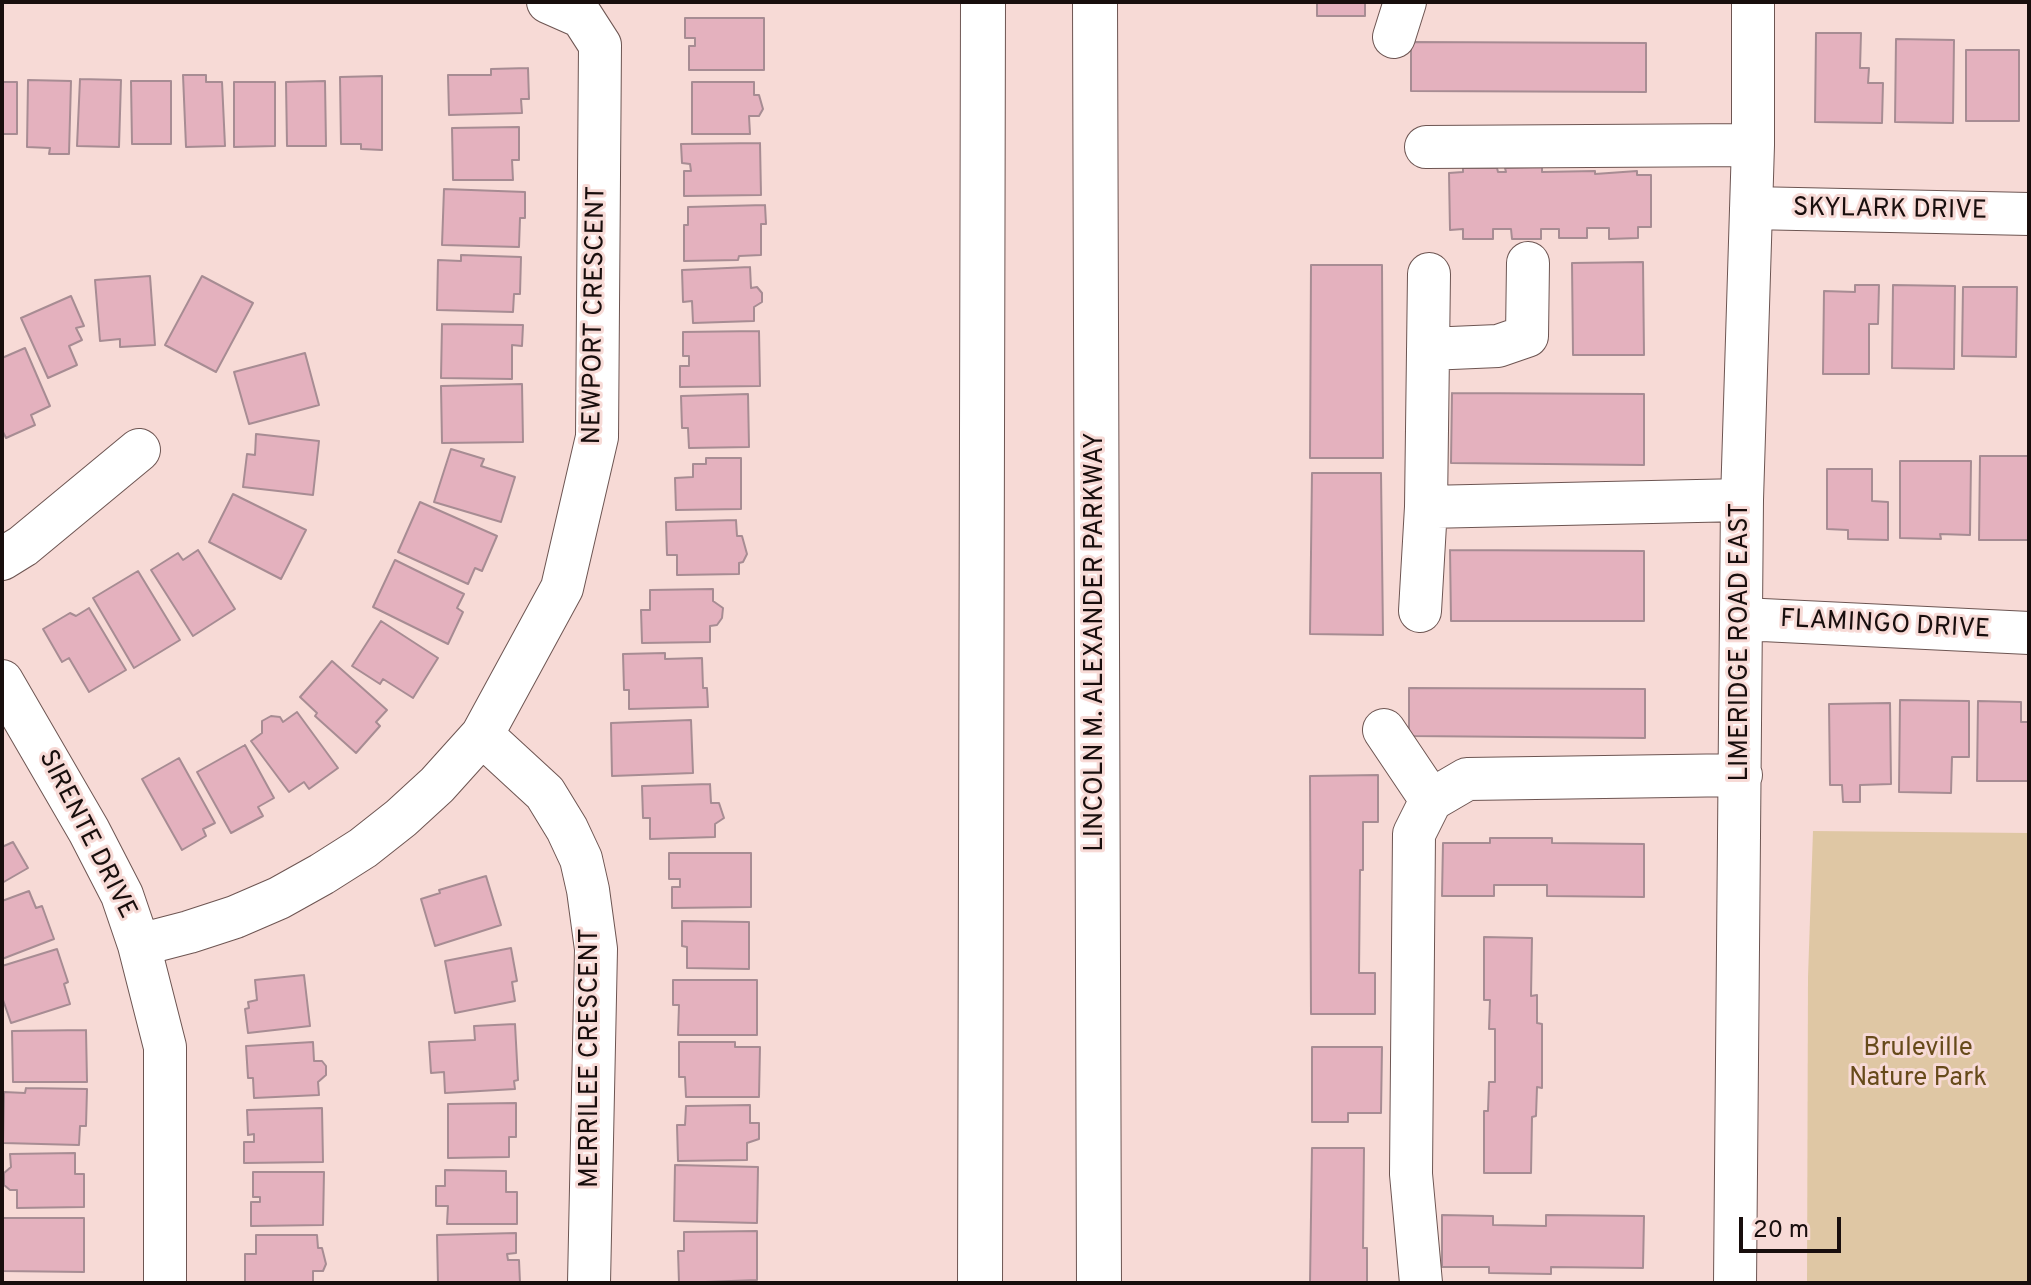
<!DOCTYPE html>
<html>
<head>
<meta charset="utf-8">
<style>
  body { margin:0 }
  #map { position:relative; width:2031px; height:1285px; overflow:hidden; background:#f7dad6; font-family:Overpass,sans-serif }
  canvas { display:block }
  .frame { position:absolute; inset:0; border:4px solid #180e0d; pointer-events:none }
  .scale { position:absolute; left:1739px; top:1217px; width:102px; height:36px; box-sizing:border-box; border:4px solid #180e0d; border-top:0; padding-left:10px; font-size:24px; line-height:28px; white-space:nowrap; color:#180e0d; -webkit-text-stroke:6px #f7dad6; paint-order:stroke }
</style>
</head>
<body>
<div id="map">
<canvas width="2031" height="1285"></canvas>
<div class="frame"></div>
<div class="scale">20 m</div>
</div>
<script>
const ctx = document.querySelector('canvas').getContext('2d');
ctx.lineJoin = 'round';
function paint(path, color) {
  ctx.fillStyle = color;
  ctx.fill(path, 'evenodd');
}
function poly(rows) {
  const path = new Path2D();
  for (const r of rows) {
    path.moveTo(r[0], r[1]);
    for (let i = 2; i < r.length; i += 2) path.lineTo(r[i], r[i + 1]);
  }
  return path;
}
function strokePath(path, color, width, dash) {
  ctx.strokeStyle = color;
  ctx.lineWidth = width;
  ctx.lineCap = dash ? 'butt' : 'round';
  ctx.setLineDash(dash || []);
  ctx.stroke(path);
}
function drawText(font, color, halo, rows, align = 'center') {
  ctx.font = font + ' Overpass,sans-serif';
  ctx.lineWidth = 6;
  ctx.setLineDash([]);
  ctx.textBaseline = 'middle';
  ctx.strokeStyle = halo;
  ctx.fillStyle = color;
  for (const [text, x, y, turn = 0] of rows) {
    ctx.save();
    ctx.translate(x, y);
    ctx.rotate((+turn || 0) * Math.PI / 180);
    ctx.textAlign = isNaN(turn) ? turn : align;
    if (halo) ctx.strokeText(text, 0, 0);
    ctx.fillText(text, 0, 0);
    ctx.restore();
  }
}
paint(poly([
  [1813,831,2029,833,2029,1283,1807,1283,1808,977]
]), '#dfc7a4');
const building = poly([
  [1317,2,1365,2,1365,16,1317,16,1317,2],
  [685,18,764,18,764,70,689,70,689,46,695,46,695,38,685,38,685,18],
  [1816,33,1861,33,1860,68,1869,68,1868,83,1883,83,1882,123,1815,122,1816,33],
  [1896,39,1954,40,1953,123,1895,122,1896,39],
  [1411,42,1646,43,1646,92,1411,91,1411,42],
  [1966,50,2019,50,2019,121,1966,121,1966,50],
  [528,68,529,99,521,99,522,113,449,115,448,75,491,75,491,69,528,68],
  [183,75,206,75,206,82,222,82,225,146,186,147,183,75],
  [382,76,382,150,361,149,361,144,341,144,340,77,382,76],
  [80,79,121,80,119,147,77,146,80,79],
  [28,80,71,81,69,154,49,154,50,148,27,147,28,80],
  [131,81,171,81,171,144,132,144,131,81],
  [325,81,326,146,287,146,286,82,325,81],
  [2,82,17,82,17,134,2,134,2,82],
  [234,82,275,82,275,146,234,147,234,82],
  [692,82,754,82,754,95,759,95,763,109,759,116,749,116,750,134,692,134,692,82],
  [519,127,519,160,512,160,513,180,453,180,452,128,519,127],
  [760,143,761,195,684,196,684,171,691,171,690,164,682,163,681,144,760,143],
  [1542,167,1542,172,1595,171,1595,174,1637,171,1637,175,1651,175,1651,227,1638,227,1638,238,1609,239,1609,228,1587,228,1587,238,1559,238,1559,229,1541,229,1541,239,1512,239,1511,229,1493,229,1493,239,1463,239,1463,229,1450,230,1449,173,1463,172,1463,168,1497,168,1498,172,1506,172,1505,168,1542,167],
  [444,189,525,192,525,218,520,218,519,247,442,245,444,189],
  [765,205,766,224,761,224,761,255,739,256,738,260,684,261,684,225,688,225,688,207,765,205],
  [461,255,521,257,520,294,514,294,513,312,437,310,438,260,461,261,461,255],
  [1643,262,1644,355,1573,355,1572,263,1643,262],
  [1311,265,1382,265,1383,458,1310,458,1311,265],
  [750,267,751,288,757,287,762,293,762,302,754,307,754,321,693,323,692,301,683,302,682,270,750,267],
  [150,276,155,345,120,347,120,339,100,341,95,280,150,276],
  [202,276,253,303,216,372,165,345,202,276],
  [1855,285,1879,285,1878,324,1869,324,1869,374,1823,374,1824,291,1855,292,1855,285],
  [1893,285,1955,286,1954,369,1892,368,1893,285],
  [1963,287,2017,287,2016,357,1962,356,1963,287],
  [71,296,84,326,76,328,82,340,69,346,77,365,48,378,21,318,71,296],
  [442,324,523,325,522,346,512,345,512,379,441,378,442,324],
  [759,331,760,386,680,387,680,366,689,366,689,356,683,356,683,332,759,331],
  [25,348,50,406,31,415,35,425,6,438,2,430,2,358,25,348],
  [305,353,319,405,249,424,234,372,305,353],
  [522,384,523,442,442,443,441,386,522,384],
  [1452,393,1644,394,1644,465,1451,463,1452,393],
  [748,394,749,447,689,448,688,428,682,428,681,396,748,394],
  [256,434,319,441,313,495,243,487,247,454,255,455,256,434],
  [451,449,484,459,481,466,515,477,501,522,434,502,451,449],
  [1980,456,2029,456,2029,540,1979,540,1980,456],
  [706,458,741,458,741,509,676,510,675,478,693,477,693,464,706,464,706,458],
  [1900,461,1971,461,1970,535,1940,534,1941,539,1900,538,1900,461],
  [1827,469,1872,469,1872,501,1888,502,1888,540,1848,539,1848,530,1827,529,1827,469],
  [1312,473,1381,473,1383,635,1310,634,1312,473],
  [233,494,306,530,281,579,209,542,233,494],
  [420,502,497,536,482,571,475,568,468,584,398,552,420,502],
  [736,520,737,536,742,536,747,554,743,562,739,563,739,574,677,575,677,555,667,555,666,522,736,520],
  [198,550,235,609,193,636,151,570,178,553,183,560,198,550],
  [1450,550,1644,551,1644,621,1451,621,1450,550],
  [395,560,464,594,457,608,463,612,448,644,373,607,395,560],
  [138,571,180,640,134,668,93,598,138,571],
  [713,589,713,601,723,608,722,618,717,625,710,626,710,642,642,643,641,610,650,610,650,590,713,589],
  [89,608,126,670,89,692,69,658,62,662,43,629,70,613,76,616,89,608],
  [381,621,438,658,413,698,383,679,380,684,352,666,381,621],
  [665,653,665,659,702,658,703,688,707,688,708,707,629,709,629,690,624,690,623,654,665,653],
  [332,661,387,710,376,722,380,726,356,753,315,716,317,713,300,697,332,661],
  [1409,688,1645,689,1645,738,1409,736,1409,688],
  [1900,700,1969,701,1969,757,1952,757,1951,793,1899,792,1900,700],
  [1978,701,2021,702,2021,722,2029,722,2029,781,1977,781,1978,701],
  [1890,703,1891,784,1860,785,1860,802,1843,802,1842,785,1830,785,1829,704,1890,703],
  [297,712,338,768,309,789,304,782,289,792,251,741,262,733,262,721,271,716,280,717,283,722,297,712],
  [691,720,693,773,612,776,611,723,691,720],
  [245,745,274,798,258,807,263,816,231,833,197,772,245,745],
  [179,758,215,823,203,829,206,836,182,850,142,779,179,758],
  [1378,775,1378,822,1363,822,1363,870,1360,870,1359,973,1375,973,1375,1014,1311,1014,1310,776,1378,775],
  [710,784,711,803,719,803,724,818,715,824,715,837,650,839,650,818,643,818,642,786,710,784],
  [1490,838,1552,838,1552,843,1644,844,1644,897,1547,896,1547,885,1494,885,1494,896,1442,896,1443,843,1490,843,1490,838],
  [13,842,28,868,2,883,2,847,13,842],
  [669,853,751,853,751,907,672,908,672,887,680,887,680,879,669,879,669,853],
  [486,876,501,925,435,946,421,899,440,893,439,890,486,876],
  [29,891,36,908,42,906,54,939,2,959,2,901,29,891],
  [682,921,749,922,749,969,687,968,687,947,682,946,682,921],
  [1484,937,1532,938,1531,996,1537,995,1537,1023,1542,1024,1542,1088,1537,1087,1536,1116,1532,1117,1531,1173,1484,1173,1484,1111,1488,1111,1489,1082,1495,1082,1495,1029,1489,1029,1490,1000,1484,1000,1484,937],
  [511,948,517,981,512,982,515,1001,455,1013,445,961,511,948],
  [57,949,68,982,64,984,70,1004,11,1023,2,997,2,966,57,949],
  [304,975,310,1026,248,1033,245,1009,249,1008,248,1002,257,1000,255,980,304,975],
  [673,980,757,980,757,1035,678,1035,679,1005,673,1005,673,980],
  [515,1024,518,1080,514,1081,515,1089,445,1093,444,1072,431,1073,429,1042,475,1040,474,1026,515,1024],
  [86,1030,87,1082,13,1082,12,1031,86,1030],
  [313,1042,314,1061,322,1061,326,1066,326,1075,318,1082,319,1095,254,1098,253,1078,248,1078,246,1046,313,1042],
  [679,1042,735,1042,735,1047,760,1047,759,1097,686,1097,685,1077,679,1077,679,1042],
  [1312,1047,1382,1047,1381,1113,1348,1113,1348,1122,1312,1122,1312,1047],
  [26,1088,87,1089,86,1126,80,1126,79,1145,3,1143,4,1092,25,1093,26,1088],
  [516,1103,516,1137,509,1137,509,1157,448,1158,448,1104,516,1103],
  [750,1105,750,1123,759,1123,759,1139,747,1143,747,1160,678,1161,677,1125,685,1125,686,1106,750,1105],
  [322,1108,323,1162,244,1163,244,1142,254,1142,254,1134,248,1135,247,1110,322,1108],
  [1312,1148,1364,1148,1363,1248,1367,1248,1367,1283,1310,1283,1312,1148],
  [75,1153,75,1174,84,1174,84,1207,17,1208,17,1190,10,1190,4,1185,4,1173,11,1167,10,1154,75,1153],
  [675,1165,758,1167,757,1223,674,1221,675,1165],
  [445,1170,506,1171,506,1192,517,1192,517,1224,447,1224,448,1206,436,1206,436,1186,445,1186,445,1170],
  [253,1172,324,1172,323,1225,251,1226,251,1202,260,1202,260,1197,253,1197,253,1172],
  [1442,1215,1493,1216,1493,1225,1546,1226,1546,1215,1644,1216,1643,1268,1551,1267,1551,1274,1489,1273,1489,1267,1442,1267,1442,1215],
  [2,1218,84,1218,84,1272,2,1271,2,1218],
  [757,1231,757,1280,679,1283,678,1251,684,1251,684,1232,757,1231],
  [516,1233,516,1253,507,1254,508,1260,519,1260,520,1283,438,1283,437,1235,516,1233],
  [256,1235,317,1235,318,1248,322,1248,326,1264,323,1271,313,1271,313,1283,245,1283,245,1254,256,1254,256,1235]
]);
paint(building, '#e4b1be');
strokePath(building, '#a78c93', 2);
const minor = poly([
  [548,2,582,17,600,45,597,437,562,588,482,735,545,793,567,829,581,859,588,890,596,949,589,1283],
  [1394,37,1405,2],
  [1426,147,1753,145],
  [1751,208,2029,214],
  [1428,349,1498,346,1527,336,1528,263],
  [1426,507,1742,500],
  [2,559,23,546,139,450],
  [1420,611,1426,507,1429,274],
  [1742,619,2029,633],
  [2,681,89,831,122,895,139,945,165,1047,165,1283],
  [1384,730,1431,800],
  [139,945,189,932,235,917,279,898,322,874,363,848,401,818,437,785,482,735],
  [1421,1283,1411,1174,1414,834,1431,800,1467,779,1741,775],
  [1735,1283,1742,500,1753,145,1753,2]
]);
const highway = poly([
  [1095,2,1099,1283],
  [980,1283,983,2]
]);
strokePath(minor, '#6d5552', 44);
strokePath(highway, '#6d5552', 46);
strokePath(minor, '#fff', 42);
strokePath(highway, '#fff', 44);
drawText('26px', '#180e0d', '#f7dad6', [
  ["SKYLARK DRIVE",1890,211,1],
  ["NEWPORT CRESCENT",596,315,-89],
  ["FLAMINGO DRIVE",1885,626,3],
  ["LINCOLN M. ALEXANDER PARKWAY",1097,642,-90],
  ["LIMERIDGE ROAD EAST",1742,642,-90],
  ["SIRENTE DRIVE",86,835,63],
  ["MERRILEE CRESCENT",592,1058,-90]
]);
drawText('26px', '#664a1a', '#f7dad6', [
  ["Bruleville",1918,1050],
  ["Nature Park",1918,1080]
]);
</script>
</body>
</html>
